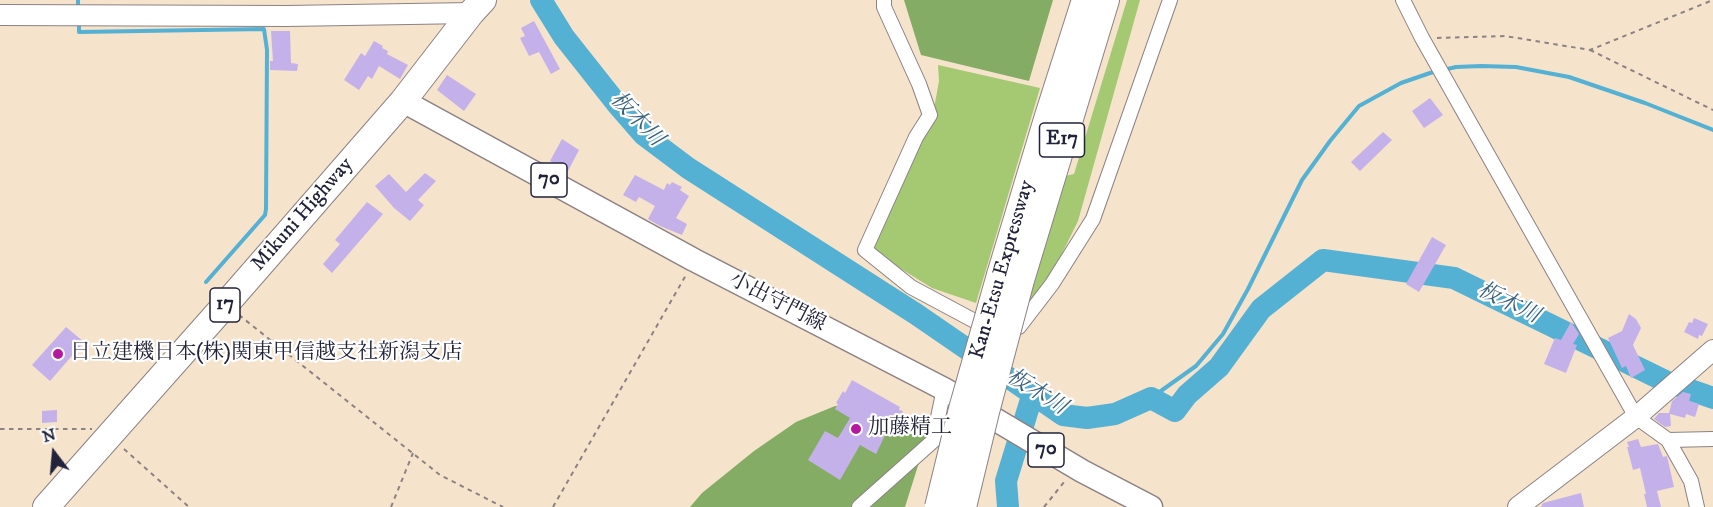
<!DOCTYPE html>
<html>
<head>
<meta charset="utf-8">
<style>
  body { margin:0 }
  #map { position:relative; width:1713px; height:507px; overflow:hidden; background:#f5e3cc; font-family:"IM FELL DW Pica",serif }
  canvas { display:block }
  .north { position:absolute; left:24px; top:423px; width:60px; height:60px; -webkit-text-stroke:4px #fff; paint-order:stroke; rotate:344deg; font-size:16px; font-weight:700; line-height:24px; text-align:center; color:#22223b }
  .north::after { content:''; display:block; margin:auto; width:21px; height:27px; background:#22223b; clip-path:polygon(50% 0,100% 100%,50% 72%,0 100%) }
</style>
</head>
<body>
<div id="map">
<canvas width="1713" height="507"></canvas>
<div class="north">N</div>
</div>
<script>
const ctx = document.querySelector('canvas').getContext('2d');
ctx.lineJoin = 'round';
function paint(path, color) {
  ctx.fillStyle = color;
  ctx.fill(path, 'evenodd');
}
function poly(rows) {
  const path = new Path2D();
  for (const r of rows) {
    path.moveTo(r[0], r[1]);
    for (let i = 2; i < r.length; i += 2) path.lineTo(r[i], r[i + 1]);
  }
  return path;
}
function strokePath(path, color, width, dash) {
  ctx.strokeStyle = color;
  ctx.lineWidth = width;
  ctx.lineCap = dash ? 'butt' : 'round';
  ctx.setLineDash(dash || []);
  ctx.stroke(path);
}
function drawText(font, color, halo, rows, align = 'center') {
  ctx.font = font + ' "IM FELL DW Pica","Noto Serif JP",serif';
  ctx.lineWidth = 4.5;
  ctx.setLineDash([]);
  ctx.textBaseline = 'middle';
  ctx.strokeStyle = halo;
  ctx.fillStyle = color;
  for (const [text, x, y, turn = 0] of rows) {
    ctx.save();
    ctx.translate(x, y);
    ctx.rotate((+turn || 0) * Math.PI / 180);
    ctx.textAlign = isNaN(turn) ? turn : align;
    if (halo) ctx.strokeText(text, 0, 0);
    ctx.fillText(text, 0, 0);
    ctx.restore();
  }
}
paint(poly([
  [1127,0,1140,0,1078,221,1042,294,1028,305,1065,176,1074,174],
  [938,65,1040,88,976,303,932,288,869,249,933,114,939,81]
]), '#a5c872');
paint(poly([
  [904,0,1053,0,1029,81,921,55],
  [874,404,906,420,927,437,905,507,690,507,702,493,754,451,796,422,835,406]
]), '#84ac64');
strokePath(poly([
  [78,0,78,9],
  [79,22,79,32,264,29,267,50,266,209,265,215,206,282],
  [1151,398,1196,366,1223,334,1248,289,1302,180,1330,141,1359,106,1401,83,1430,73,1456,67,1481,66,1516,67,1569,77,1645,103,1713,130]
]), '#55b1d3', 4);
strokePath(poly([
  [541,0,564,37,617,104,644,135,688,168,916,314,1063,415,1087,418,1115,414,1151,398,1175,411,1187,395,1219,367,1261,309,1323,260,1454,278,1665,381,1713,398],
  [1008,507,1006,481,1033,393]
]), '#55b1d3', 22);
paint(poly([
  [534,21,560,69,551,74,539,52,529,56,520,38,525,36,521,28],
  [271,31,290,31,291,63,298,64,297,71,270,70,270,61,273,61],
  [374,41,383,46,382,48,388,51,387,54,408,65,400,79,379,66,372,79,368,76,359,90,344,80,361,53,365,56],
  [447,75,476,94,464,111,437,90],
  [1430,98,1443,115,1424,128,1412,111],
  [1383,132,1392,140,1360,171,1351,162],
  [562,139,579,150,568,171,550,161],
  [425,173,436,181,418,200,424,205,410,221,394,208,375,186,389,174,406,192],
  [635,175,664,190,667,183,670,185,672,182,682,187,680,190,689,196,676,218,687,224,682,235,660,226,648,219,655,206,639,197,636,202,623,195],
  [367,202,383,214,332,273,323,264,340,244,335,240],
  [1432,237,1446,245,1419,292,1406,284],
  [1629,314,1636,319,1641,328,1633,345,1645,370,1631,378,1626,366,1622,368,1608,338,1622,331],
  [1694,318,1708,324,1702,336,1699,335,1698,339,1684,332,1689,322,1692,323],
  [1571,322,1579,334,1573,344,1577,345,1566,373,1544,364,1555,338,1561,340],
  [66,327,84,342,50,381,32,365],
  [852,380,900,407,899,410,903,411,894,428,890,425,876,454,860,445,840,480,808,460,825,431,838,438,850,418,835,409,838,404,836,403,843,391,845,393],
  [1683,392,1691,394,1689,401,1699,404,1695,417,1686,414,1685,418,1670,414,1671,426,1665,427,1654,419,1659,413,1669,413,1672,401],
  [57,410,57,422,42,423,42,411],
  [1638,439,1641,447,1658,444,1663,457,1667,456,1674,487,1657,491,1661,507,1647,507,1644,494,1646,494,1640,468,1633,470,1627,447,1629,447,1627,442],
  [1581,493,1584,507,1541,507,1543,503]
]), '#c5b1e9');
const street = poly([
  [884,0,884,7,919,84,930,115,916,137,865,250,911,287,982,325,990,325],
  [1403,0,1422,38,1636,417,1668,440,1713,439],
  [1009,326,1019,327,1052,284,1093,219,1170,0],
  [1668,440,1691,481,1697,507],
  [859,507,933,441,944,389]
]);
const secondary = poly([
  [0,15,287,16,471,13],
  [1518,507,1636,417,1713,350]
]);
const primary = poly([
  [403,101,694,260,944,389,1082,471,1151,507]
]);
const highway = poly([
  [1000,275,1048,116,1085,0],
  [1021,280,1106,0],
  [46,507,226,304,403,101,471,13,483,0]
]);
strokePath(street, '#8c8284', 16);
strokePath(secondary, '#8c8284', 22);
strokePath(primary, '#8c8284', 25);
strokePath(highway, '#8c8284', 28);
strokePath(poly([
  [1437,38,1505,36,1590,50,1713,0],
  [1590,50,1713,110],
  [239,315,440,475,503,507],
  [0,429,92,429],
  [124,449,189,507],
  [391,507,413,453],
  [553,507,686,275],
  [1044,507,1065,481]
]), '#8c8284', 2, [4.5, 4.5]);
strokePath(street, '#fff', 14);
strokePath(secondary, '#fff', 20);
strokePath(primary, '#fff', 22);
strokePath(highway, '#fff', 26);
const highwayBridge = poly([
  [938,507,962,409,1000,275],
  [963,507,986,412,1021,280]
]);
strokePath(highwayBridge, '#8c8284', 28, []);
strokePath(highwayBridge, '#fff', 26);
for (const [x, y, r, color] of [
  [58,354,6,"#b5179e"],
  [856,429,6,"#b5179e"]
]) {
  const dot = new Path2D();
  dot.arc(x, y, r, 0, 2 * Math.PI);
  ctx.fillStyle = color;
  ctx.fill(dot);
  strokePath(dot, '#fff', 2);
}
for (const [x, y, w] of [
  [1062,140,45],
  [549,180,36],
  [225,305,30],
  [1046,450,36]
]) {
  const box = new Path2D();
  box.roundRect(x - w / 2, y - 17, w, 34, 4.5);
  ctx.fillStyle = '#fff';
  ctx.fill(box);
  strokePath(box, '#22223b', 1.5);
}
drawText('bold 20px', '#22223b', null, [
  ["E17",1062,140],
  ["70",549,180],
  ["17",225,305],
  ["70",1046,450]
]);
drawText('21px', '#22223b', '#fff', [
  ["Mikuni Highway",303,215,-49],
  ["Kan-Etsu Expressway",1003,270,-74],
  ["小出守門線",777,303,27]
]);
drawText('21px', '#22223b', '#fff', [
  ["日立建機日本(株)関東甲信越支社新潟支店",70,354],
  ["加藤精工",868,429]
], 'left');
drawText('italic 22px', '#39627f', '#fff', [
  ["板木川",636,120,46],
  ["板木川",1508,304,26],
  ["板木川",1036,393,32]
]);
</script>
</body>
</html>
